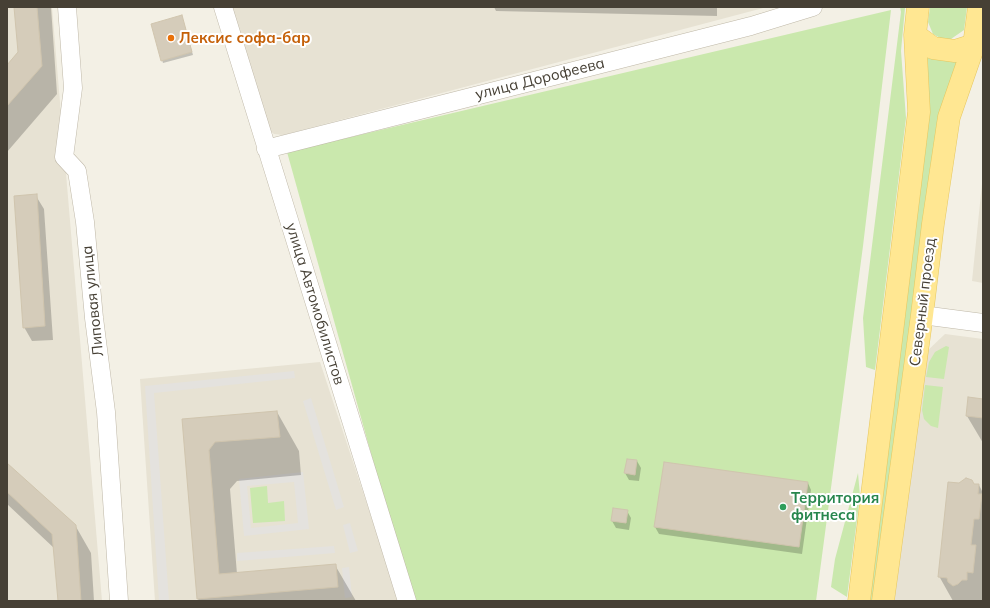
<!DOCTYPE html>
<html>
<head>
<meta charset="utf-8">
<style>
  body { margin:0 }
  #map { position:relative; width:990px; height:608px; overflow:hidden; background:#f3f0e5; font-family:Mulish,sans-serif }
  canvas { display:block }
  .frame { position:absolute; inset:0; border:8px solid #464035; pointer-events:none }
</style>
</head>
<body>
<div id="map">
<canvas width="990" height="608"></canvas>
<div class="frame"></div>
</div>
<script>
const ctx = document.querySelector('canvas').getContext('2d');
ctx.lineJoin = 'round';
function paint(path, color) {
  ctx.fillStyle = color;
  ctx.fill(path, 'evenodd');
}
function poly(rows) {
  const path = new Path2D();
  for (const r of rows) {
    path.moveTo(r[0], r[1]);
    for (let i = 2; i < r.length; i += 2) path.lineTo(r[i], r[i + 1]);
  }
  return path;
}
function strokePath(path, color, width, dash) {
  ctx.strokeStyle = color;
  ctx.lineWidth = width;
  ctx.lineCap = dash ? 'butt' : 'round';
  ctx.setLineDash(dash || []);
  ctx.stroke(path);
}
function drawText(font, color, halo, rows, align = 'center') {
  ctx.font = font + ' Mulish,sans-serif';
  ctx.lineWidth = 4;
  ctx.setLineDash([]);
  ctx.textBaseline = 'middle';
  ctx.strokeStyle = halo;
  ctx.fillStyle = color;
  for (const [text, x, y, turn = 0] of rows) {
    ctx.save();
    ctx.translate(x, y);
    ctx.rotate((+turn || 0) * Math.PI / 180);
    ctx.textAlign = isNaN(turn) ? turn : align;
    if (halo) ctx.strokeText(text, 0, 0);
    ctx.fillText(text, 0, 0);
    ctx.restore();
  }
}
paint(poly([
  [7,7,52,7,102,601,7,601],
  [229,7,767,7,283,135,274,134,269,130],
  [983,174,983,283,972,281],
  [945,334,983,339,983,601,894,601,925,353],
  [320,362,399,601,155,601,140,379]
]), '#e7e2d3');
paint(poly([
  [900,7,905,8,901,51,906,118,875,370,866,367,863,318,901,12],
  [930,7,967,7,964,30,951,39,942,39,933,34,928,22],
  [891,10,863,246,816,601,414,601,382,493,287,152],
  [925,54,960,57,876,601,868,601,930,112],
  [946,346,949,347,944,379,926,377,929,362,935,352],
  [925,385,943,387,938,428,931,426,924,419,922,410],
  [858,473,860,496,847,597,831,587,835,559],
  [267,486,268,503,284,501,285,521,253,523,250,488]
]), '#cae8ad');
paint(poly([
  [294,371,295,378,154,393,169,601,159,601,145,386],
  [311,398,344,507,336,510,303,401],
  [303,472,309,529,244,536,239,479],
  [294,482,298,523,251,528,247,486],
  [350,523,358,551,350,553,343,525],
  [334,546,335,553,237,561,237,553],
  [349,567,352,597,345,598,342,568]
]), '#e4e2de');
paint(poly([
  [15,7,51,7,57,94,7,152,7,66,19,52],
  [494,7,717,7,717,16,496,11],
  [182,16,193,55,163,63,162,60],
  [36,196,44,209,53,340,32,341,24,327],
  [983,400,983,443,967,416],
  [277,412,299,451,301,475,237,481,230,489,237,574,335,565,356,601,199,601,198,599,183,420],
  [637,461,641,468,639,481,629,480,625,473],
  [7,464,75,525,91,553,94,601,59,601,54,548,7,504],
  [808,483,811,490,802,554,659,534,655,527],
  [974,485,979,485,983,493,983,601,953,601,939,576],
  [627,511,631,518,629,530,616,528,612,521]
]), '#0003');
const building = poly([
  [14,7,37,7,42,66,7,106,7,65,18,52,14,7],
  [182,15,192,52,161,61,151,24,182,15],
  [37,194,45,326,23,328,14,196,37,194],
  [968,397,983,399,983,418,966,416,968,397],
  [277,411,280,437,215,442,209,450,219,574,336,564,338,587,197,599,182,419,277,411],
  [627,459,637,460,635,475,624,473,627,459],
  [664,462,808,482,799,547,654,527,664,462],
  [7,463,76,525,81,601,58,601,52,534,7,492,7,463],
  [966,478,972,480,974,484,979,484,978,494,982,494,979,519,974,519,971,545,976,545,973,573,967,572,967,580,962,580,958,584,953,586,948,582,947,578,938,577,948,482,959,483,966,478],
  [613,508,628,510,626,523,611,521,613,508]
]);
paint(building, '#d5ccba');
strokePath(building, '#d0c5ae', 1);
const minor = poly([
  [67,7,73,88,64,157,77,171,85,222,94,318,106,412,119,601],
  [223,7,407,601],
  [266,149,751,26,813,7],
  [922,315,983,323]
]);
const major = poly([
  [915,35,933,48,955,51,974,45],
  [859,601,919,112,915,35,918,7],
  [883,601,922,315,933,224,949,117,974,45,979,7]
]);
strokePath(minor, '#bfb8a8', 19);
strokePath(major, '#e6c760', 23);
strokePath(minor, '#fff', 18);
strokePath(major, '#ffe792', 22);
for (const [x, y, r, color] of [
  [171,38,4,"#e8710a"],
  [783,507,4,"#2e9e5b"]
]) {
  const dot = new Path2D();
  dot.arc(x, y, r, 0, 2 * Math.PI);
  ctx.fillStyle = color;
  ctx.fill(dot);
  strokePath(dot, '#fff', 1.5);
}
drawText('bold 15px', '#c56008', '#fff', [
  ["Лексис софа-бар",179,38]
], 'left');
drawText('15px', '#464035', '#fff', [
  ["улица Дорофеева",540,79,-14],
  ["Липовая улица",93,301,-96],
  ["Северный проезд",923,302,-83],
  ["улица Автомобилистов",315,304,73]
]);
drawText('bold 15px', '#27864d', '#fff', [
  ["Территория",791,498],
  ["фитнеса",791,515]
], 'left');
</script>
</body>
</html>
